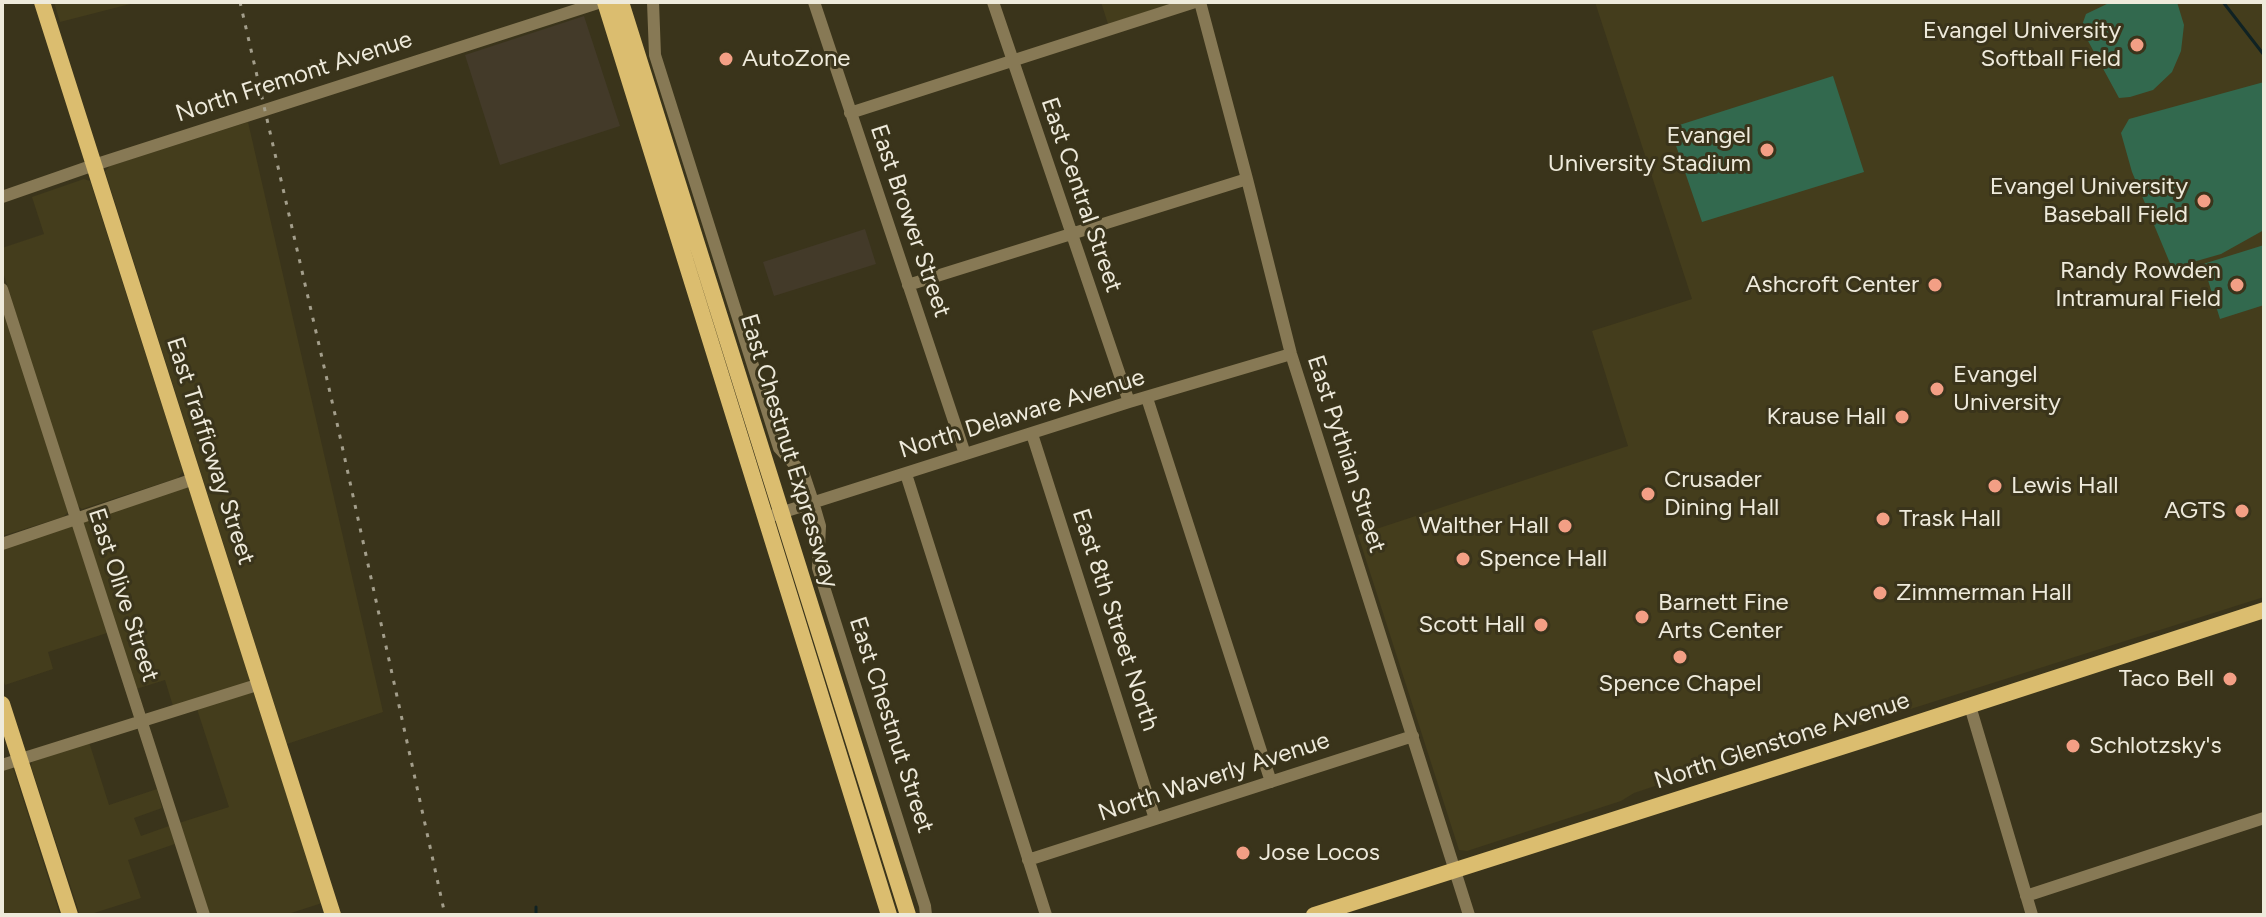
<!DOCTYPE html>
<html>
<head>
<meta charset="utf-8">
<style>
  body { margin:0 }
  #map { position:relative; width:2266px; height:917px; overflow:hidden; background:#3a341b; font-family:Figtree,sans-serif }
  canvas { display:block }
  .frame { position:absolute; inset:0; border:4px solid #eeeadb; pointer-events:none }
</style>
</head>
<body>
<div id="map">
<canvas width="2266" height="917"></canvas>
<div class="frame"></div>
</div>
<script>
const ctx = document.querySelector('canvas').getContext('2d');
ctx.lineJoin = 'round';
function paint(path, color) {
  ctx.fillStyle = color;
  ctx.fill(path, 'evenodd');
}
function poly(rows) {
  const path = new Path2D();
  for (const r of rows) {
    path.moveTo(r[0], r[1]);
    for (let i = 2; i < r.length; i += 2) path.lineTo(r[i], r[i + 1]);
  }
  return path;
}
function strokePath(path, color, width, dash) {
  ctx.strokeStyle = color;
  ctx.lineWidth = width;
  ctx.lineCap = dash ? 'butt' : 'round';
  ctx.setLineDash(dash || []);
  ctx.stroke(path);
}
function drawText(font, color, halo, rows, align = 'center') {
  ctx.font = font + ' Figtree,sans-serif';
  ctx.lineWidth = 6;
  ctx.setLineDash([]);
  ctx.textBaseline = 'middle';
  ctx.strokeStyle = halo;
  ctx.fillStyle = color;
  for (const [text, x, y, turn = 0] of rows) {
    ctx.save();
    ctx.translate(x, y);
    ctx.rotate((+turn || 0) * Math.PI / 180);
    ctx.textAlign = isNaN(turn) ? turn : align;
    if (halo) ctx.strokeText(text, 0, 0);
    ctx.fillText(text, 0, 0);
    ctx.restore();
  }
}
paint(poly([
  [54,2,138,2,60,22],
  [1101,2,1176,2,1108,24],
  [1595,2,2264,2,2264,597,1674,784,1655,786,1634,793,1621,801,1467,851,1459,850,1358,535,1628,446,1592,331,1692,299],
  [248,122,383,712,287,744,105,171,110,166],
  [84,179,90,181,183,471,178,478,82,509,75,504,2,269,2,248,44,234,32,197],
  [2,302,68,512,63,517,2,536],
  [187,487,189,490,251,677,247,683,173,706,165,680,136,689,83,522],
  [73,526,107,633,48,652,53,669,5,685,2,676,2,547],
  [253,691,322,903,285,915,209,915,179,823,229,807,197,709],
  [89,742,109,805,157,789,162,808,134,818,141,836,169,826,175,844,128,860,141,898,88,915,80,915,31,766,32,762],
  [2,767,12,768,14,771,60,915,2,915]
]), '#443d1c');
paint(poly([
  [584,16,620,126,500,165,465,55],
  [865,229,876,264,774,296,763,262]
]), '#433a29');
paint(poly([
  [2111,2,2177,2,2184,25,2181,51,2172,72,2153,90,2130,97,2119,98,2081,28,2086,14],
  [1833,76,1864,172,1702,222,1670,128],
  [2264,82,2264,230,2221,254,2172,268,2132,172,2121,133,2129,119],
  [2264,245,2264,305,2220,319,2203,264]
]), '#32694e');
strokePath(poly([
  [2223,2,2264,55],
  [536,915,536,907]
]), '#102223', 3);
strokePath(poly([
  [653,2,655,55,779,448,804,475,813,502,820,526,818,568,925,906,926,915],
  [814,2,965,454],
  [993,2,1129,402],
  [1200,2,1247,179,1291,354,1469,915],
  [850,113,1195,2],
  [2,197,94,165,601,2],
  [908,285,1247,179],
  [2,289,204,915],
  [1147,398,1271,782],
  [1032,434,1155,819],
  [906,474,1046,915],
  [774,515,1129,402,1291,354],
  [2,544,194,479],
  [1970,706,2032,915],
  [2,765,260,684],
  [1028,860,1413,736],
  [2026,896,2264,818]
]), '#877955', 12);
strokePath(poly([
  [42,2,333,915],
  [605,2,889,915],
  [621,2,908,915],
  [2,704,70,915],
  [1314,915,1870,738,2264,610]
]), '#dbbd6f', 16);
strokePath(poly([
  [240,2,337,423,445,915]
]), '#a39e8b', 3, [4, 8]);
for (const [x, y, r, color] of [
  [2137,45,8,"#f39f85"],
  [726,59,8,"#f39f85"],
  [1767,150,8,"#f39f85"],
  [2204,201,8,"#f39f85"],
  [1935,285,8,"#f39f85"],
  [2237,285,8,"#f39f85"],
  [1937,389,8,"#f39f85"],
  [1902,417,8,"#f39f85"],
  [1995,486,8,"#f39f85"],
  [1648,494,8,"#f39f85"],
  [2242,511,8,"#f39f85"],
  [1883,519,8,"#f39f85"],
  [1565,526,8,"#f39f85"],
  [1463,559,8,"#f39f85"],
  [1880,593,8,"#f39f85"],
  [1642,617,8,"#f39f85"],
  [1541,625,8,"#f39f85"],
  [1680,657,8,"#f39f85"],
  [2230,679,8,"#f39f85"],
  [2073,746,8,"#f39f85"],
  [1243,853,8,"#f39f85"]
]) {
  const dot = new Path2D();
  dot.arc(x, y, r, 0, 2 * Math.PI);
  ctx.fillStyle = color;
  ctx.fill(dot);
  strokePath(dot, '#3a341b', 3);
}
drawText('24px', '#eeeadb', '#3a341b', [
  ["Evangel University",2121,31],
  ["Softball Field",2121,59],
  ["AutoZone",742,59,"left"],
  ["Evangel",1751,136],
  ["University Stadium",1751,164],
  ["Evangel University",2188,187],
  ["Baseball Field",2188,215],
  ["Randy Rowden",2221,271],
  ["Intramural Field",2221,299],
  ["Ashcroft Center",1919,285],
  ["Evangel",1953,375,"left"],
  ["University",1953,403,"left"],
  ["Krause Hall",1886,417],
  ["Crusader",1664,480,"left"],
  ["Dining Hall",1664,508,"left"],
  ["Lewis Hall",2011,486,"left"],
  ["AGTS",2226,511],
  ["Trask Hall",1899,519,"left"],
  ["Walther Hall",1549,526],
  ["Spence Hall",1479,559,"left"],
  ["Zimmerman Hall",1896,593,"left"],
  ["Barnett Fine",1658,603,"left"],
  ["Arts Center",1658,631,"left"],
  ["Scott Hall",1525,625],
  ["Taco Bell",2214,679],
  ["Spence Chapel",1680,684,"center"],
  ["Schlotzsky's",2089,746,"left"],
  ["Jose Locos",1259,853,"left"]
], 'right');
drawText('24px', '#eeeadb', '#3a341b', [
  ["North Fremont Avenue",294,77,-18],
  ["East Central Street",1081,195,71],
  ["East Brower Street",910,221,71],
  ["North Delaware Avenue",1022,414,-17],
  ["East Trafficway Street",210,451,72],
  ["East Chestnut Expressway",789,451,73],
  ["East Pythian Street",1346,454,72],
  ["East Olive Street",123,595,72],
  ["East 8th Street North",1115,620,72],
  ["East Chestnut Street",891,725,72],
  ["North Glenstone Avenue",1782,741,-18],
  ["North Waverly Avenue",1214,777,-18]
]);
</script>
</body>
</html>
